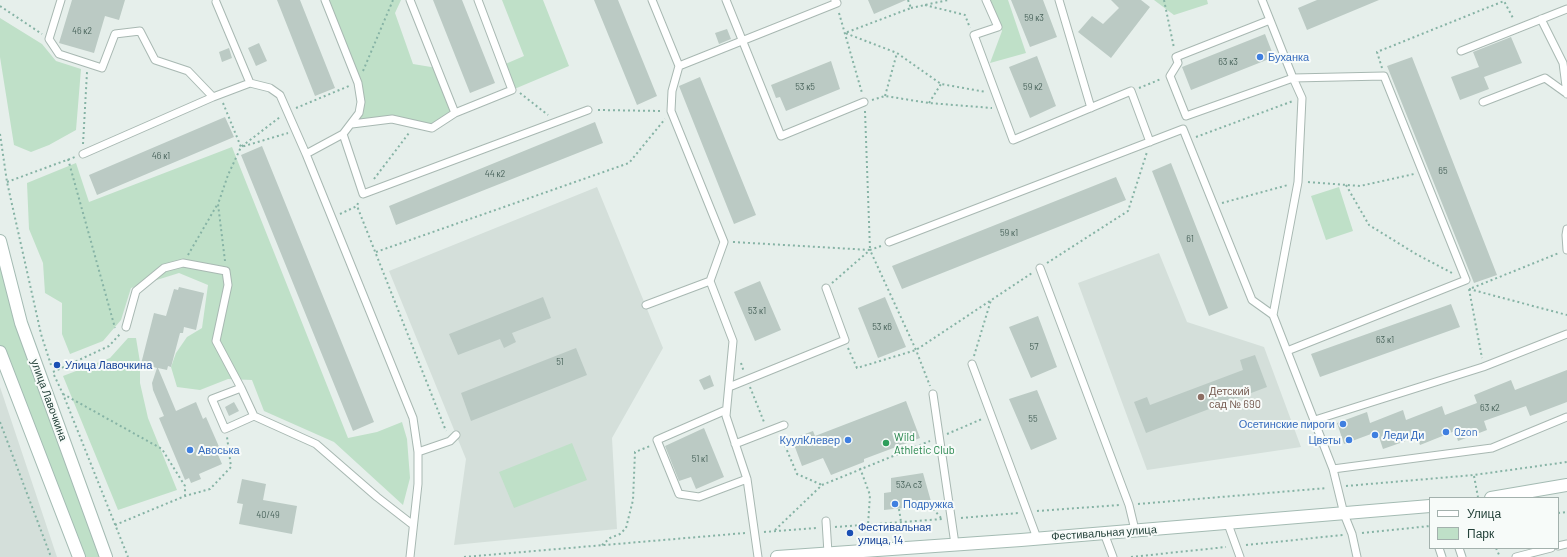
<!DOCTYPE html>
<html>
<head>
<meta charset="utf-8">
<style>
  body { margin:0 }
  #map { position:relative; width:1567px; height:557px; overflow:hidden; background:#e6efeb; font-family:Barlow,sans-serif }
  canvas { display:block }
  .legend { position:absolute; left:1429px; top:497px; width:130px; height:52px; box-sizing:border-box; background:#f7fbf9; border:1px solid #a3b1ad; margin:0; padding:5px 7px; list-style:none; font-size:12px; color:#24423a }
  .legend li { display:flex; align-items:center; gap:8px; height:20px }
  .legend b { width:20px; border:1px solid #a3b1ad }
</style>
</head>
<body>
<div id="map">
<canvas width="1567" height="557"></canvas>
<ul class="legend">
<li><b style="height:5px;background:#fff"></b>Улица</li>
<li><b style="height:11px;background:#bfe0c8"></b>Парк</li>
</ul>
</div>
<script>
const ctx = document.querySelector('canvas').getContext('2d');
ctx.lineJoin = 'round';
function paint(path, color) {
  ctx.fillStyle = color;
  ctx.fill(path, 'evenodd');
}
function poly(rows) {
  const path = new Path2D();
  for (const r of rows) {
    path.moveTo(r[0], r[1]);
    for (let i = 2; i < r.length; i += 2) path.lineTo(r[i], r[i + 1]);
  }
  return path;
}
function strokePath(path, color, width, dash) {
  ctx.strokeStyle = color;
  ctx.lineWidth = width;
  ctx.lineCap = dash ? 'butt' : 'round';
  ctx.setLineDash(dash || []);
  ctx.stroke(path);
}
function drawText(font, color, halo, rows, align = 'center') {
  ctx.font = font + ' Barlow,sans-serif';
  ctx.lineWidth = 4;
  ctx.setLineDash([]);
  ctx.textBaseline = 'middle';
  ctx.strokeStyle = halo;
  ctx.fillStyle = color;
  for (const [text, x, y, turn = 0] of rows) {
    ctx.save();
    ctx.translate(x, y);
    ctx.rotate((+turn || 0) * Math.PI / 180);
    ctx.textAlign = isNaN(turn) ? turn : align;
    if (halo) ctx.strokeText(text, 0, 0);
    ctx.fillText(text, 0, 0);
    ctx.restore();
  }
}
paint(poly([
  [597,187,663,348,612,438,617,529,454,545,466,459,389,271],
  [1159,253,1187,322,1264,347,1301,447,1147,470,1078,283],
  [0,387,57,557,0,557]
]), '#d4dfda');
paint(poly([
  [325,0,401,0,395,13,413,64,437,68,455,113,432,128,392,119,352,124,361,102],
  [502,0,543,0,569,66,512,90,503,65,524,56],
  [989,0,1008,0,1026,53,990,63,1002,31],
  [1154,0,1207,0,1208,4,1174,15],
  [0,18,42,44,56,61,81,69,76,130,49,145,31,152,14,145,0,57],
  [232,147,348,438,377,432,402,422,407,439,410,478,403,505,334,442,264,411,252,380,228,379,200,390,177,387,171,367,176,353,187,337,202,328,208,285,179,273,131,288,121,320,103,341,70,354,62,334,62,303,45,293,43,263,29,229,27,183,76,163,89,202],
  [1339,187,1353,231,1326,240,1311,196],
  [0,241,21,323,106,557,79,557,0,352],
  [128,338,136,338,140,362,140,383,148,418,177,490,118,510,63,376,110,358],
  [572,443,587,480,514,508,499,472]
]), '#bfe0c8');
paint(poly([
  [72,0,125,0,119,20,105,16,94,53,59,43],
  [277,0,300,0,335,88,315,96],
  [433,0,462,0,495,83,470,93],
  [594,0,618,0,657,96,637,105],
  [868,0,906,0,874,14],
  [1011,0,1043,0,1057,37,1030,47],
  [1111,0,1141,0,1150,7,1111,58,1078,32,1092,16,1103,24,1119,8],
  [1317,0,1379,0,1307,30,1298,8],
  [727,29,731,39,719,44,715,33],
  [1265,34,1274,57,1191,90,1182,67],
  [1511,37,1522,63,1484,77,1489,89,1460,100,1451,77,1479,67,1473,52],
  [259,43,267,61,256,66,248,48],
  [229,48,232,58,222,62,219,52],
  [1037,56,1056,106,1030,118,1009,67],
  [1412,57,1497,275,1474,283,1387,66],
  [831,61,840,89,786,111,780,97,776,98,771,85],
  [700,77,756,215,734,224,679,86],
  [225,117,234,137,97,195,89,175],
  [595,122,603,143,396,225,389,206],
  [262,146,374,422,353,431,241,155],
  [1171,163,1228,308,1209,316,1152,171],
  [1116,177,1126,200,902,289,892,266],
  [760,281,781,330,755,341,734,292],
  [179,287,204,293,196,330,184,327,183,333,180,333,171,367,168,366,167,370,158,368,176,411,196,402,203,419,206,417,220,449,216,450,222,464,199,474,201,479,191,483,189,478,185,480,159,418,164,416,153,390,152,383,157,368,141,364,154,313,166,316,174,289,178,290],
  [543,297,551,318,512,333,516,342,504,348,500,339,458,355,449,334],
  [885,297,906,347,878,358,858,308],
  [1451,304,1460,327,1320,377,1311,354],
  [1038,316,1057,367,1031,378,1009,327],
  [576,348,587,375,471,421,461,393],
  [1255,355,1267,387,1146,433,1134,402,1147,397,1150,405,1243,370,1240,360],
  [1567,370,1567,402,1530,416,1526,406,1484,421,1487,430,1458,441,1455,431,1420,445,1417,437,1383,449,1379,437,1373,439,1371,434,1344,444,1337,423,1367,412,1370,423,1403,410,1406,420,1442,406,1445,415,1477,403,1474,395,1511,380,1515,390],
  [710,375,714,386,704,390,699,380],
  [1037,390,1057,439,1031,450,1009,399],
  [906,401,920,438,864,459,864,462,831,475,823,458,802,466,792,439,813,431,815,436],
  [234,402,239,411,229,416,225,407],
  [704,428,724,477,696,489,691,477,679,481,665,446],
  [923,473,932,505,884,510,884,493,891,492,891,478],
  [242,479,266,484,263,500,297,506,292,534,239,524,243,504,237,503]
]), '#bbcac4');
const lane = poly([
  [61,0,49,39,59,54,102,68,115,34,140,31,155,60,188,71,213,97,250,83,270,88,280,95,306,154],
  [325,0,358,83,361,102,359,113,343,134,306,154,413,418,418,452,418,484,410,557],
  [410,0,455,113],
  [652,0,679,66,672,91,671,111,724,242,710,281,733,341,726,416,747,479,758,557],
  [726,0,781,136,864,102],
  [986,0,998,27,974,35,1013,140,1131,91,1150,142],
  [1059,0,1091,108],
  [1262,0,1270,20],
  [216,2,250,83],
  [1541,19,1563,63,1567,94],
  [1270,20,1293,78,1186,116,1170,76,1178,63,1176,57,1270,20],
  [1461,51,1567,9],
  [679,66,837,3,835,0],
  [1483,102,1545,78,1566,93],
  [352,124,392,119,432,128,455,113,512,90,478,0],
  [343,134,363,194,588,110],
  [83,154,213,97],
  [1567,229,1566,235,1567,250],
  [889,242,1183,129,1252,300,1273,315,1333,469,1344,514,1352,534,1357,557],
  [1040,268,1129,505,1135,530],
  [646,305,710,281],
  [1273,315,1298,182,1302,98,1293,78,1384,76,1466,280,1287,351],
  [126,327,136,291,164,268,183,263,226,271,228,285,216,341,241,388],
  [972,364,1037,538],
  [729,387,845,340,826,288],
  [241,388,254,416,225,429,212,399,241,388],
  [933,394,955,544],
  [726,410,657,440,679,494,699,497,747,479],
  [254,416,316,444,377,497,413,525],
  [1315,420,1483,367,1567,334],
  [735,444,784,425],
  [418,452,450,441,456,435],
  [1333,469,1492,448,1567,417],
  [826,521,828,553],
  [1228,524,1240,557],
  [1104,533,1113,557],
  [1558,546,1567,544],
  [1439,548,1442,557],
  [1459,548,1462,557],
  [1516,557,1551,548]
]);
const secondary = poly([
  [0,241,21,323,106,557],
  [0,352,79,557],
  [1491,498,1567,485],
  [777,557,1021,540,1430,506]
]);
strokePath(lane, '#a8b8b2', 9);
strokePath(secondary, '#a4bbb3', 14);
strokePath(poly([
  [908,0,911,8,845,33,897,53,941,84,986,92],
  [1164,0,1174,48],
  [925,5,965,15,970,28],
  [0,6,42,34],
  [911,8,948,0],
  [839,13,862,93],
  [1382,68,1377,52,1504,1,1514,20],
  [363,71,393,0],
  [1139,88,1161,79],
  [520,93,548,115],
  [885,96,897,53],
  [872,100,885,96,929,103,992,108],
  [223,103,241,147,288,133],
  [929,103,941,84],
  [296,108,349,86],
  [598,110,661,111],
  [865,111,870,250],
  [0,134,7,182,41,334,51,365],
  [1196,137,1293,101],
  [83,144,87,72],
  [68,159,115,328],
  [374,179,409,133],
  [7,182,75,157],
  [1308,182,1360,186,1414,174],
  [1346,185,1369,225,1416,254,1452,273],
  [358,203,357,206,446,431],
  [1222,203,1288,185],
  [340,214,357,206],
  [733,242,870,250,916,350,930,386],
  [376,252,629,163,665,119],
  [188,255,217,205],
  [225,261,218,204,228,175,241,147,280,117],
  [1047,263,1128,211,1147,152],
  [832,283,870,250,881,246],
  [1472,288,1559,253],
  [1469,289,1482,358],
  [1469,289,1567,315],
  [848,348,857,368,916,350,1032,273],
  [974,356,991,300],
  [741,363,744,372],
  [53,372,109,346,120,334],
  [54,375,63,394,128,557],
  [750,387,764,422],
  [63,394,162,449,185,486,185,496],
  [0,422,51,557],
  [947,434,982,419],
  [779,438,783,441,797,474,822,485],
  [860,468,870,495,868,525],
  [1474,476,1478,497],
  [1346,486,1474,475,1567,462],
  [1138,504,1327,488],
  [930,505,941,518],
  [899,509,901,522],
  [1037,511,1120,505],
  [1558,513,1567,512],
  [961,518,1018,513],
  [115,525,185,496,210,489,231,467,227,437],
  [835,527,943,519],
  [775,530,822,485,930,441],
  [764,532,817,528],
  [1362,533,1430,526],
  [602,545,610,538,620,534,626,528,633,500,635,452,650,446],
  [1246,545,1343,535],
  [1496,548,1500,557],
  [464,557,745,533],
  [1131,557,1226,547]
]), '#86b3a5', 2, [2, 3]);
strokePath(lane, '#fff', 7);
strokePath(secondary, '#fff', 12);
for (const [x, y, r, color] of [
  [1260,57,4,"#3f7fe0"],
  [57,365,4,"#1a4fb4"],
  [1201,397,4,"#8d6e63"],
  [1343,424,4,"#3f7fe0"],
  [1446,432,4,"#3f7fe0"],
  [1375,435,4,"#3f7fe0"],
  [848,440,4,"#3f7fe0"],
  [1349,440,4,"#3f7fe0"],
  [886,443,4,"#2e9e5b"],
  [190,450,4,"#3f7fe0"],
  [895,504,4,"#3f7fe0"],
  [850,533,4,"#1a4fb4"]
]) {
  const dot = new Path2D();
  dot.arc(x, y, r, 0, 2 * Math.PI);
  ctx.fillStyle = color;
  ctx.fill(dot);
  strokePath(dot, '#f7fbf9', 1.5);
}
drawText('9px', '#4a645c', null, [
  ["59 к3",1034,18],
  ["46 к2",82,31],
  ["63 к3",1228,62],
  ["53 к5",805,87],
  ["59 к2",1033,87],
  ["46 к1",161,156],
  ["65",1443,171],
  ["44 к2",495,174],
  ["59 к1",1009,233],
  ["61",1190,239],
  ["53 к1",757,311],
  ["53 к6",882,327],
  ["63 к1",1385,340],
  ["57",1034,347],
  ["51",560,362],
  ["63 к2",1490,408],
  ["55",1033,419],
  ["51 к1",700,459],
  ["53А с3",909,485],
  ["40/49",268,515]
]);
drawText('11px', '#366cbe', '#f7fbf9', [
  ["Буханка",1268,57],
  ["Осетинские пироги",1335,424,"right"],
  ["Ozon",1454,432],
  ["Леди Ди",1383,435],
  ["КуулКлевер",840,440,"right"],
  ["Цветы",1341,440,"right"],
  ["Авоська",198,450],
  ["Подружка",903,504]
], 'left');
drawText('11px', '#164399', '#f7fbf9', [
  ["Улица Лавочкина",65,365],
  ["Фестивальная",858,527],
  ["улица, 14",858,540]
], 'left');
drawText('11px', '#785e54', '#f7fbf9', [
  ["Детский",1209,391],
  ["сад № 690",1209,404]
], 'left');
drawText('11px', '#24423a', '#f7fbf9', [
  ["улица Лавочкина",49,400,70],
  ["Фестивальная улица",1104,533,-4]
]);
drawText('11px', '#27864d', '#f7fbf9', [
  ["Wild",894,437],
  ["Athletic Club",894,450]
], 'left');
</script>
</body>
</html>
